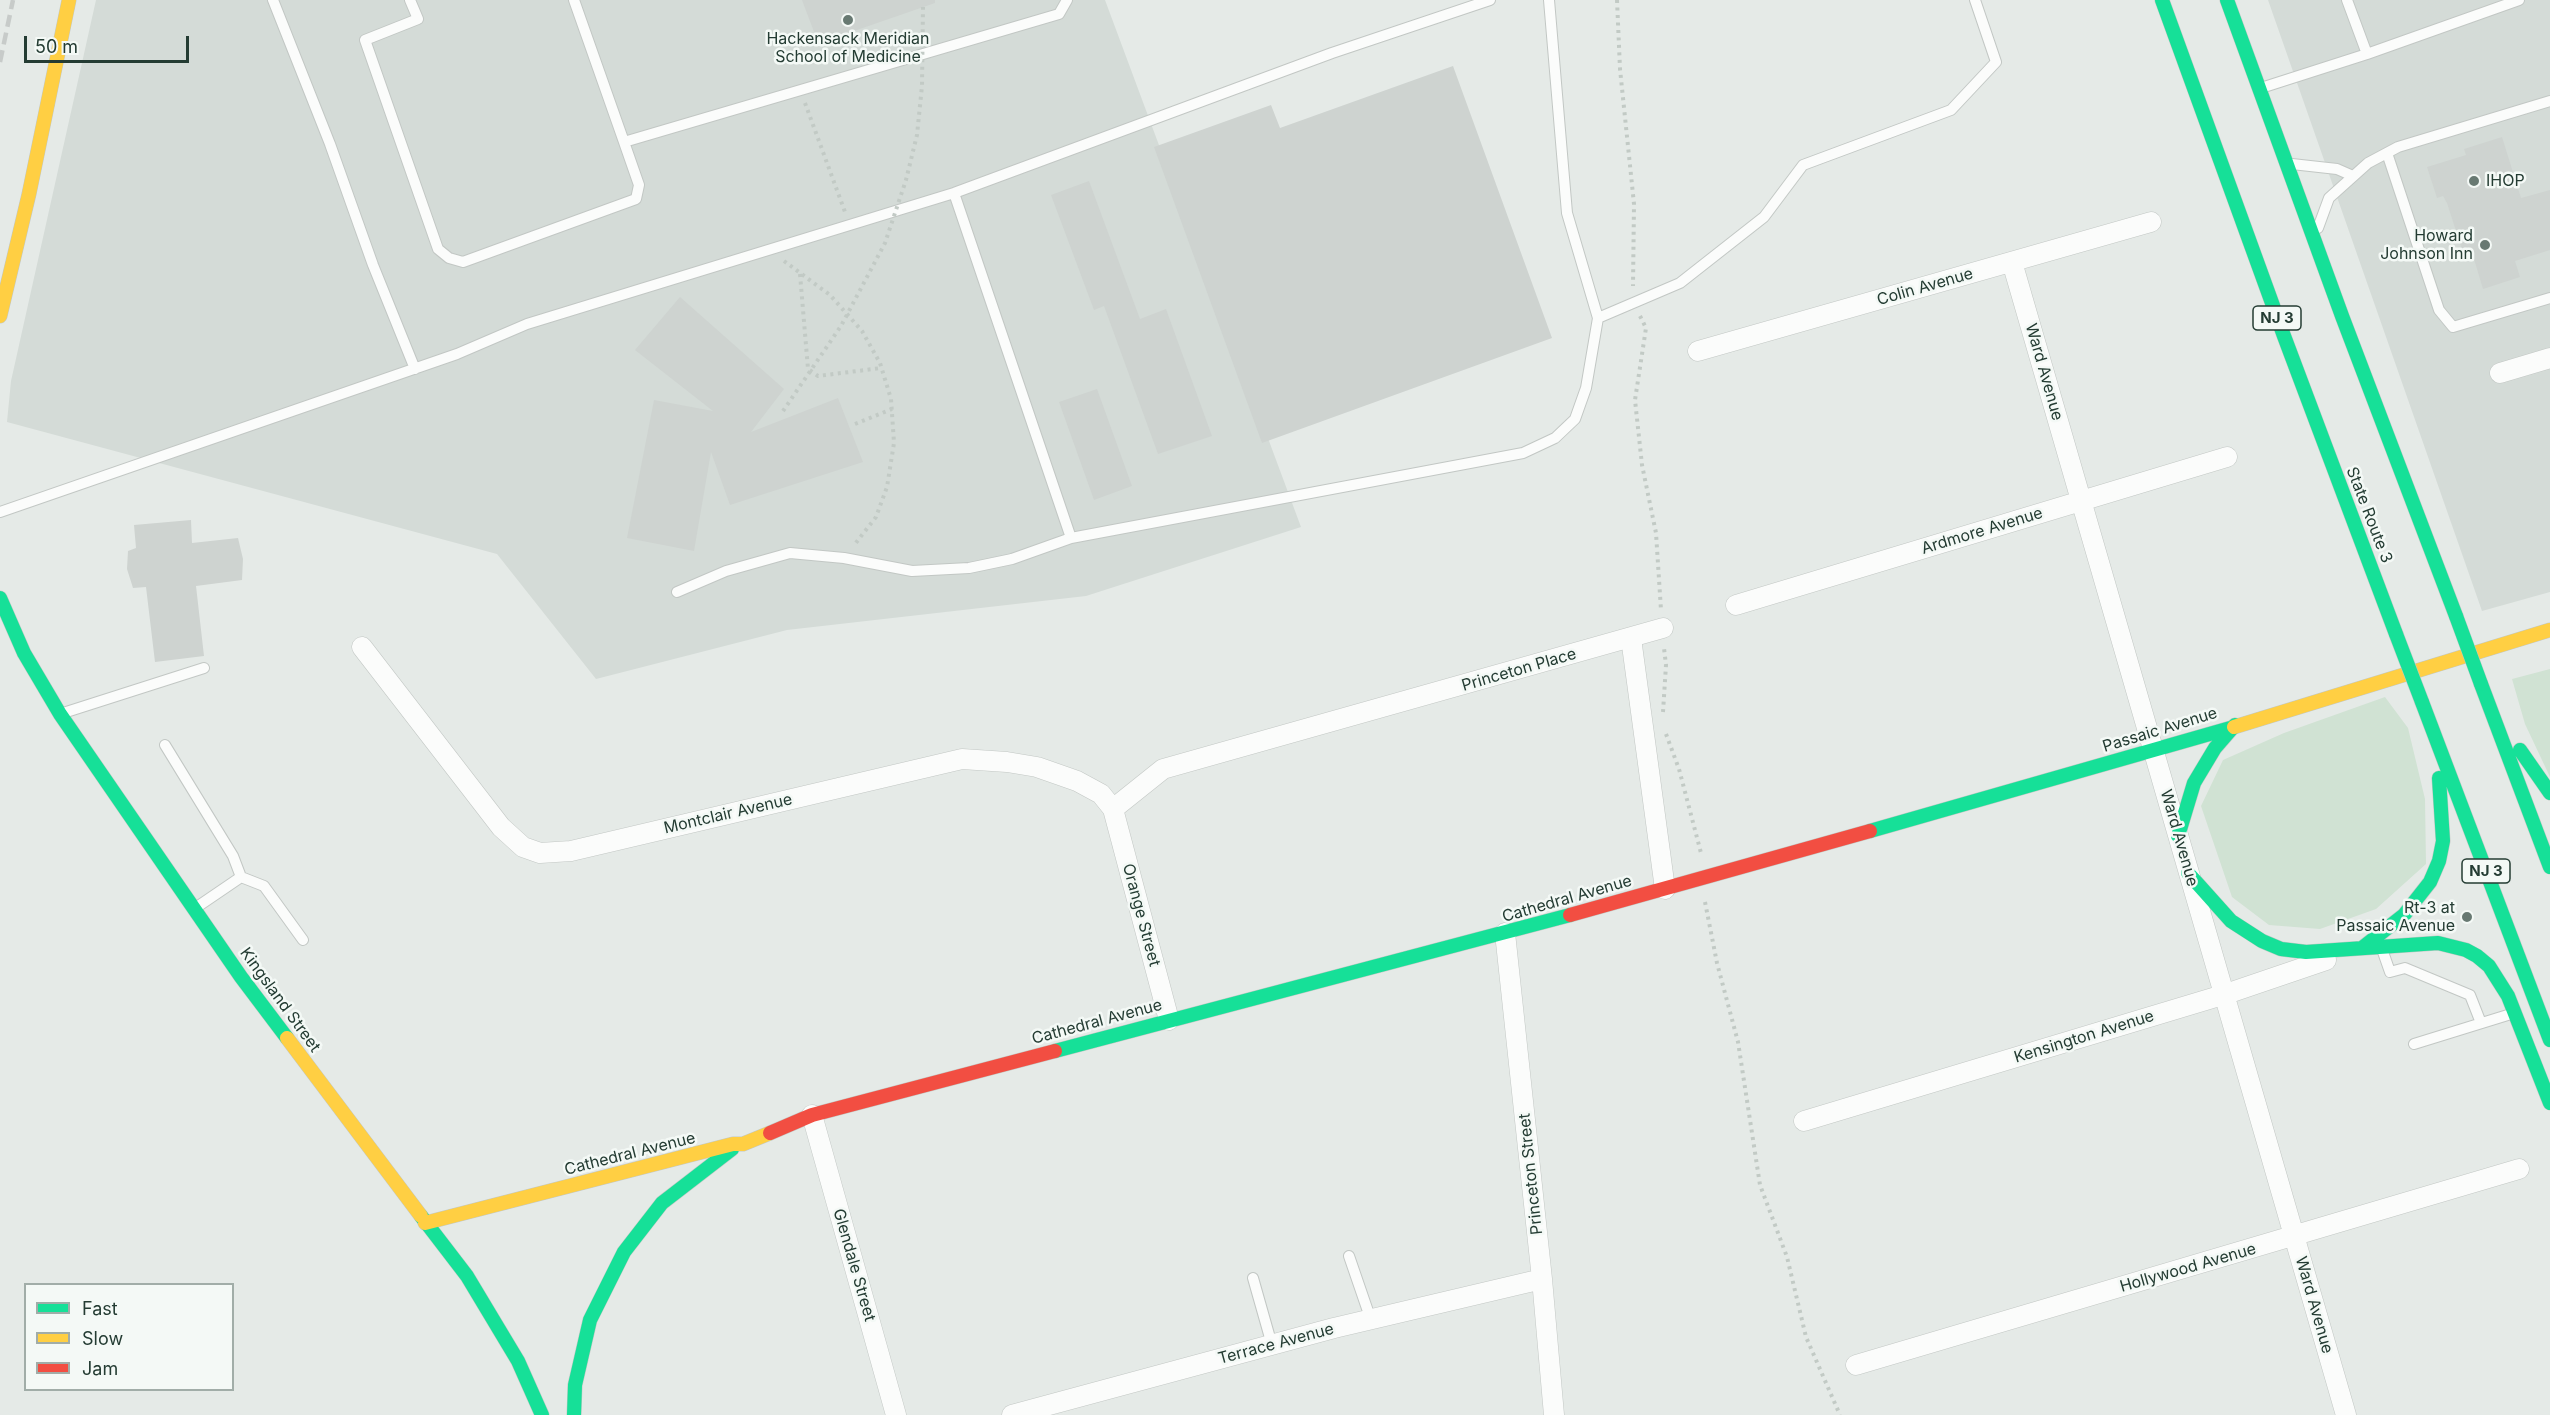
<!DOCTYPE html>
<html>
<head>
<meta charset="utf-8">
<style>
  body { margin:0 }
  #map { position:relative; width:2550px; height:1415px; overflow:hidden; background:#e5eae7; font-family:Inter,sans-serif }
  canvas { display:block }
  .legend { position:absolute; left:24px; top:1283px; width:210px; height:108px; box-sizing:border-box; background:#f4f9f6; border:2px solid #a1ada8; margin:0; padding:8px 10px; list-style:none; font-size:18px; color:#243c33 }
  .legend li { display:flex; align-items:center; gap:12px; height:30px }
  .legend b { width:30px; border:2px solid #a1ada8 }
  .scale { position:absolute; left:24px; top:36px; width:165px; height:27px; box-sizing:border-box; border:3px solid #243c33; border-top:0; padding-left:8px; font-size:18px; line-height:21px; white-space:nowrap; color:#243c33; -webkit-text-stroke:4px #f4f9f6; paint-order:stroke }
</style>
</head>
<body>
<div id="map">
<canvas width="2550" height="1415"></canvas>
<ul class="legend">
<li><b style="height:8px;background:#16e098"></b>Fast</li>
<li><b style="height:8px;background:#ffcf43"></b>Slow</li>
<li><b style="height:8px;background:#f24e42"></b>Jam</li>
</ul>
<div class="scale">50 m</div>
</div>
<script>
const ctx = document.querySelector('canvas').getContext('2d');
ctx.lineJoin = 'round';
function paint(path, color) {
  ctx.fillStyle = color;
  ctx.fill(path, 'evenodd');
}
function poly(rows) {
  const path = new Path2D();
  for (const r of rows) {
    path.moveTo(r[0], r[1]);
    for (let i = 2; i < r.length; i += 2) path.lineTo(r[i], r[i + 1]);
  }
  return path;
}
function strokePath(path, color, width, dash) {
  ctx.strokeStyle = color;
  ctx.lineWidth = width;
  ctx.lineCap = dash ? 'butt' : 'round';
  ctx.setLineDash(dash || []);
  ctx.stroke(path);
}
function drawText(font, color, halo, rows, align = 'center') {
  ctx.font = font + ' Inter,sans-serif';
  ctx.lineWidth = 5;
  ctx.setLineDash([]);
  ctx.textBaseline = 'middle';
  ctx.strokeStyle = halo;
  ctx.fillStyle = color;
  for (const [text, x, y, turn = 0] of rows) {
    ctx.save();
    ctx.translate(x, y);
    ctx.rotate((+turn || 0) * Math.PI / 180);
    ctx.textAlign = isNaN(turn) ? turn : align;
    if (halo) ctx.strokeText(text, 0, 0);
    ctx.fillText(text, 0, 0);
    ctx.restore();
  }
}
paint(poly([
  [96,0,1105,0,1301,527,1086,596,787,630,596,679,497,554,7,422,11,381],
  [2268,0,2550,0,2550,592,2482,611]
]), '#d4dbd7');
paint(poly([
  [2550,669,2550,777,2525,724,2512,679],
  [2385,697,2408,728,2425,799,2426,864,2376,909,2320,929,2269,925,2232,897,2201,806,2223,760,2284,733]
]), '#d0e2d3');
paint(poly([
  [802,0,935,0,935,3,828,40,826,32,816,37],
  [1453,66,1552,338,1262,443,1154,147,1271,105,1280,128],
  [2502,137,2521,198,2550,190,2550,250,2515,261,2520,277,2483,289,2474,259,2466,262,2447,203,2443,196,2437,198,2427,167,2466,155,2464,149],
  [1089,181,1140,319,1166,309,1212,436,1158,454,1104,306,1094,310,1051,195],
  [680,297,784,389,751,432,838,398,863,462,730,505,711,452,694,551,627,538,654,400,713,411,635,350],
  [1097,389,1132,486,1094,500,1059,402],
  [191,520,192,543,238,538,243,559,242,580,196,586,204,656,155,662,146,587,133,588,127,569,128,551,136,548,134,525]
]), '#ced3d0');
const lane = poly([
  [273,0,330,144,373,265,415,369],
  [410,0,418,19,365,40,438,249,449,258,463,262,636,199,639,185,624,142,1059,14,1067,0],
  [574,0,624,142],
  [2347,0,2367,54,2519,0],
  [2261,88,2367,54],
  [2387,153,2439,310,2453,327,2550,298],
  [2292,164,2337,169,2353,176],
  [2318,228,2329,198,2368,163,2398,147,2550,101],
  [1598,318,1680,283,1764,217,1803,165,1951,110,1996,62,1975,0],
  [0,512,457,354,527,324,954,193,1332,53,1490,0],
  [1071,538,1523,453,1555,438,1575,419,1586,388,1598,318,1567,213,1549,0],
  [677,592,726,571,790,553,844,558,912,571,969,568,1012,559,1071,538,954,193],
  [60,714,204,668],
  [165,745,233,856,241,877,194,909],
  [241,877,264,886,303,940],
  [2383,952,2390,972,2405,968,2470,995,2481,1023],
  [2414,1044,2511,1014],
  [1349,1256,1371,1320],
  [1253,1278,1272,1345]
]);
const street = poly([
  [2012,262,2346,1415],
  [1698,351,2151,222],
  [2500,373,2550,358],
  [1736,605,2227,457],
  [1631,638,1665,889],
  [362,647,501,827,523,847,540,853,571,851,962,759,1007,762,1037,767,1077,781,1101,794,1113,809,1169,1020],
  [1113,809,1163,769,1663,628],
  [1505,933,1542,1279,1554,1415],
  [812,1115,896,1415],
  [1804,1121,2226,994,2326,960],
  [1856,1365,2519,1169],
  [1012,1415,1334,1328,1542,1279]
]);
const fast = poly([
  [2162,0,2284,336,2396,634],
  [2227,0,2342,316,2456,616],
  [0,598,24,653,60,714,241,977,287,1038],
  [2481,684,2550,867],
  [2422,702,2550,1040],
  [2520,750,2550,793],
  [1870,831,2234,727],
  [2178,836,2194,783,2215,748,2235,725],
  [2188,873,2231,921,2262,941,2281,949,2306,952,2438,943,2466,950,2477,956,2489,966,2508,996,2550,1103],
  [2362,948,2404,915,2430,882,2439,861,2443,841,2439,778],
  [1055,1051,1570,915],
  [421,1216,467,1276,518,1361,542,1415],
  [574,1415,575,1385,590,1320,624,1252,662,1203,732,1149]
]);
const slow = poly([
  [0,316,29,194,69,0],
  [2234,727,2550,630],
  [287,1038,421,1216],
  [425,1223,733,1144,743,1144,770,1133]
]);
const jam = poly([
  [1570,915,1870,831],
  [770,1133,812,1115,1055,1051]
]);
strokePath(lane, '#c2c7c4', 12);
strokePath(street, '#c2c7c4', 21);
strokePath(fast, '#c2c8c4', 15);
strokePath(slow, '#c2c8c4', 15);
strokePath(jam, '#c2c8c4', 15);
strokePath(poly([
  [1617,0,1620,69,1634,204,1633,286],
  [805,103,845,212],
  [784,261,830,295,862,331,880,363,891,399,894,443,887,487,876,517,855,544],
  [800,274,808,369,818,376,881,368],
  [1640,316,1646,328,1635,400,1642,465,1656,533,1661,610],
  [855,424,892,409],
  [1663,712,1666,665,1664,648],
  [1666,734,1679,769,1701,853],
  [1705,902,1717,963,1738,1042,1760,1185,1787,1257,1806,1337,1840,1415]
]), '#c2cac5', 4, [3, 4.5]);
strokePath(lane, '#fbfcfb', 10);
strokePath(street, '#fbfcfb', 20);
strokePath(fast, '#16e098', 14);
strokePath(slow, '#ffcf43', 14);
strokePath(jam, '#f24e42', 14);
strokePath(poly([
  [0,62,13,0]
]), '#c7cbc9', 4.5, [12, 6]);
const fastBridge = poly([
  [2456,616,2481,684],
  [2396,634,2422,702]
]);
strokePath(fastBridge, '#c1c9c6', 15, []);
strokePath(poly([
  [783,411,841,326,885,243,906,180,917,135,922,86,923,7]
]), '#c2cac5', 4, [3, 4.5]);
strokePath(fastBridge, '#16e098', 14);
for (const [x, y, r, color] of [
  [848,20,6,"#687972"],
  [2474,181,6,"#687972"],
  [2485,245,6,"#687972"],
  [2467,917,6,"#687972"]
]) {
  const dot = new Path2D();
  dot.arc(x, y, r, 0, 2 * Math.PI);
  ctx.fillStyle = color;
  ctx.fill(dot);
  strokePath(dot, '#f4f9f6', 2);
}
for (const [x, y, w] of [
  [2277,318,48],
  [2486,871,48]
]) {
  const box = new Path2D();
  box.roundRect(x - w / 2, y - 12, w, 24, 4.5);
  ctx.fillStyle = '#f4f9f6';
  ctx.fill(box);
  strokePath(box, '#243c33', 1.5);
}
drawText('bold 15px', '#243c33', null, [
  ["NJ 3",2277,318],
  ["NJ 3",2486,871]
]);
drawText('16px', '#243c33', '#f4f9f6', [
  ["Hackensack Meridian",848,39,"center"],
  ["School of Medicine",848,57,"center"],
  ["IHOP",2486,181,"left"],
  ["Howard",2473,236],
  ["Johnson Inn",2473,254],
  ["Rt-3 at",2455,908],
  ["Passaic Avenue",2455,926]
], 'right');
drawText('16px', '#243c33', '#f4f9f6', [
  ["Colin Avenue",1925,287,-16],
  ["Ward Avenue",2044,372,74],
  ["State Route 3",2369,515,69],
  ["Ardmore Avenue",1982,531,-17],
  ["Princeton Place",1519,670,-16],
  ["Passaic Avenue",2160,730,-17],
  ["Montclair Avenue",728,814,-13],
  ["Ward Avenue",2179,838,74],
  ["Cathedral Avenue",1567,899,-16],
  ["Orange Street",1141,915,75],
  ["Kingsland Street",280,1000,54],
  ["Cathedral Avenue",1097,1022,-15],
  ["Kensington Avenue",2084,1037,-17],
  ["Cathedral Avenue",630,1154,-14],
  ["Princeton Street",1531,1174,-96],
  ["Glendale Street",854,1265,74],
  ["Hollywood Avenue",2188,1268,-16],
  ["Ward Avenue",2314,1305,74],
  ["Terrace Avenue",1276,1344,-15]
]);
</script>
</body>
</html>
